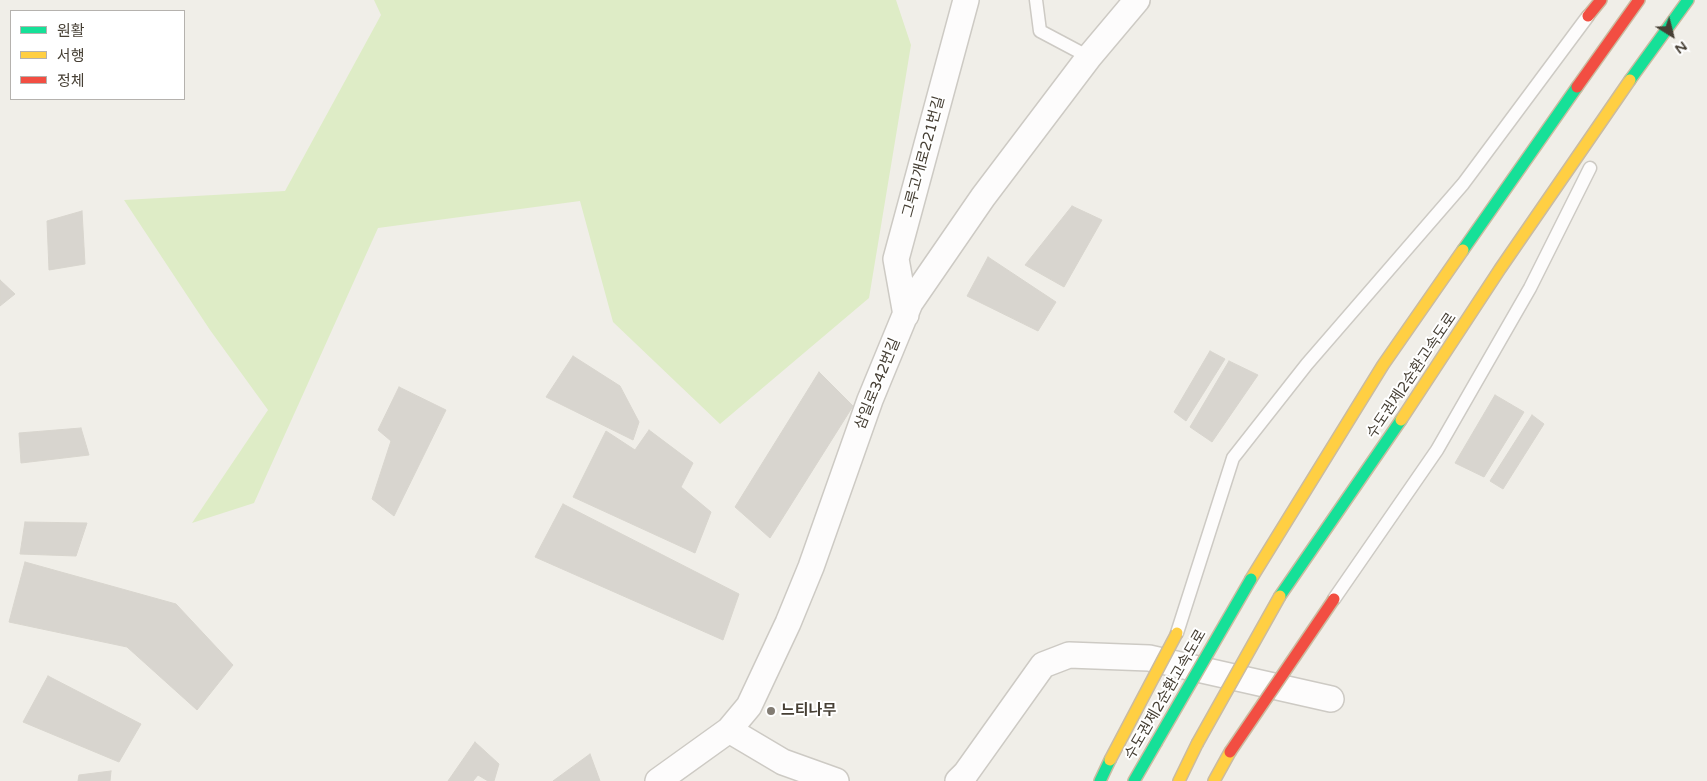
<!DOCTYPE html>
<html>
<head>
<meta charset="utf-8">
<style>
  body { margin:0 }
  #map { position:relative; width:1707px; height:781px; overflow:hidden; background:#f0eee8; font-family:"Varela Round","Noto Sans KR",sans-serif }
  canvas { display:block }
  .legend { position:absolute; left:10px; top:10px; width:175px; height:90px; box-sizing:border-box; background:#fff; border:1px solid #b5b2ae; margin:0; padding:6px 9px; list-style:none; font-size:15px; color:#463f34 }
  .legend li { display:flex; align-items:center; gap:10px; height:25px }
  .legend b { width:25px; border:1px solid #b5b2ae }
  .north { position:absolute; left:1647px; top:10px; width:50px; height:50px; -webkit-text-stroke:4px #fff; paint-order:stroke; rotate:144deg; font-size:14px; font-weight:700; line-height:20px; text-align:center; color:#463f34 }
  .north::after { content:''; display:block; margin:auto; width:18px; height:22px; background:#463f34; clip-path:polygon(50% 0,100% 100%,50% 72%,0 100%) }
</style>
</head>
<body>
<div id="map">
<canvas width="1707" height="781"></canvas>
<ul class="legend">
<li><b style="height:6px;background:#16e098"></b>원활</li>
<li><b style="height:6px;background:#ffcf43"></b>서행</li>
<li><b style="height:6px;background:#f24e42"></b>정체</li>
</ul>
<div class="north">N</div>
</div>
<script>
const ctx = document.querySelector('canvas').getContext('2d');
ctx.lineJoin = 'round';
function paint(path, color) {
  ctx.fillStyle = color;
  ctx.fill(path, 'evenodd');
}
function poly(rows) {
  const path = new Path2D();
  for (const r of rows) {
    path.moveTo(r[0], r[1]);
    for (let i = 2; i < r.length; i += 2) path.lineTo(r[i], r[i + 1]);
  }
  return path;
}
function strokePath(path, color, width, dash) {
  ctx.strokeStyle = color;
  ctx.lineWidth = width;
  ctx.lineCap = dash ? 'butt' : 'round';
  ctx.setLineDash(dash || []);
  ctx.stroke(path);
}
function drawText(font, color, halo, rows, align = 'center') {
  ctx.font = font + ' "Varela Round","Noto Sans KR",sans-serif';
  ctx.lineWidth = 4;
  ctx.setLineDash([]);
  ctx.textBaseline = 'middle';
  ctx.strokeStyle = halo;
  ctx.fillStyle = color;
  for (const [text, x, y, turn = 0] of rows) {
    ctx.save();
    ctx.translate(x, y);
    ctx.rotate((+turn || 0) * Math.PI / 180);
    ctx.textAlign = isNaN(turn) ? turn : align;
    if (halo) ctx.strokeText(text, 0, 0);
    ctx.fillText(text, 0, 0);
    ctx.restore();
  }
}
paint(poly([
  [374,0,896,0,911,45,869,298,720,424,613,322,580,201,378,228,254,503,192,523,268,410,210,330,124,200,285,191,381,15]
]), '#deecc6');
const building = poly([
  [1072,206,1102,220,1064,287,1025,265,1072,206],
  [82,211,85,264,49,270,47,221,82,211],
  [988,257,1056,302,1038,331,967,296,988,257],
  [0,280,15,294,0,306,0,280],
  [1210,351,1225,359,1186,421,1174,412,1210,351],
  [573,356,620,386,639,422,633,440,546,397,573,356],
  [1229,361,1258,375,1212,442,1190,427,1229,361],
  [819,372,853,406,770,538,735,507,819,372],
  [399,387,446,410,394,516,372,499,391,441,378,430,399,387],
  [1495,395,1524,412,1484,477,1455,463,1495,395],
  [1532,415,1544,424,1503,489,1490,481,1532,415],
  [81,428,89,455,21,463,19,433,81,428],
  [649,430,693,463,681,487,711,512,695,553,573,497,606,431,635,450,649,430],
  [563,504,739,594,723,640,535,557,563,504],
  [25,522,87,523,76,556,20,554,25,522],
  [25,562,176,604,233,665,197,710,127,647,9,622,25,562],
  [48,676,141,724,119,762,23,722,48,676],
  [475,742,499,764,494,781,488,781,478,775,473,781,448,781,475,742],
  [590,754,600,781,553,781,590,754],
  [111,771,110,781,78,781,79,775,111,771]
]);
paint(building, '#d8d5cf');
strokePath(building, '#d8d5ce', 1);
const lane = poly([
  [1036,0,1040,31,1089,57],
  [1334,599,1437,450,1530,288,1590,168],
  [1177,633,1233,458,1307,364,1463,184,1588,16]
]);
const street = poly([
  [906,315,896,259,966,0],
  [729,730,783,762,836,781],
  [658,781,729,730,749,706,788,623,811,567,870,400,910,303,983,197,1089,57,1137,0],
  [958,781,966,773,1043,665,1069,655,1149,658,1331,699]
]);
const fast = poly([
  [1630,80,1688,0],
  [1463,250,1577,87],
  [1280,596,1401,420],
  [1100,781,1110,760],
  [1134,781,1156,743]
]);
const slow = poly([
  [1401,420,1500,269,1630,80],
  [1251,579,1383,365,1463,250],
  [1179,781,1197,744],
  [1214,781,1230,752]
]);
const jam = poly([
  [1588,16,1601,0],
  [1577,87,1639,0]
]);
strokePath(lane, '#cdcac4', 15);
strokePath(street, '#cdcac4', 28);
strokePath(fast, '#cabba1', 14);
strokePath(slow, '#cabba1', 14);
strokePath(jam, '#cabba1', 14);
strokePath(lane, '#fdfcfc', 12);
strokePath(street, '#fdfcfc', 25);
strokePath(fast, '#16e098', 11);
strokePath(slow, '#ffcf43', 11);
strokePath(jam, '#f24e42', 11);
const fastBridge = poly([
  [1156,743,1251,579]
]);
const slowBridge = poly([
  [1197,744,1280,596],
  [1110,760,1177,633]
]);
const jamBridge = poly([
  [1230,752,1334,599]
]);
strokePath(fastBridge, '#cabba1', 14, []);
strokePath(slowBridge, '#cabba1', 14, []);
strokePath(jamBridge, '#cabba1', 14, []);
strokePath(fastBridge, '#16e098', 11);
strokePath(slowBridge, '#ffcf43', 11);
strokePath(jamBridge, '#f24e42', 11);
for (const [x, y, r, color] of [
  [771,711,5,"#827c73"]
]) {
  const dot = new Path2D();
  dot.arc(x, y, r, 0, 2 * Math.PI);
  ctx.fillStyle = color;
  ctx.fill(dot);
  strokePath(dot, '#fff', 2);
}
drawText('15px', '#463f34', '#fff', [
  ["그루고개로221번길",924,157,-75],
  ["수도권제2순환고속도로",1412,376,-56],
  ["삼일로342번길",878,384,-68],
  ["수도권제2순환고속도로",1166,695,-60]
]);
drawText('bold 15px', '#463f34', '#fff', [
  ["느티나무",781,711]
], 'left');
</script>
</body>
</html>
